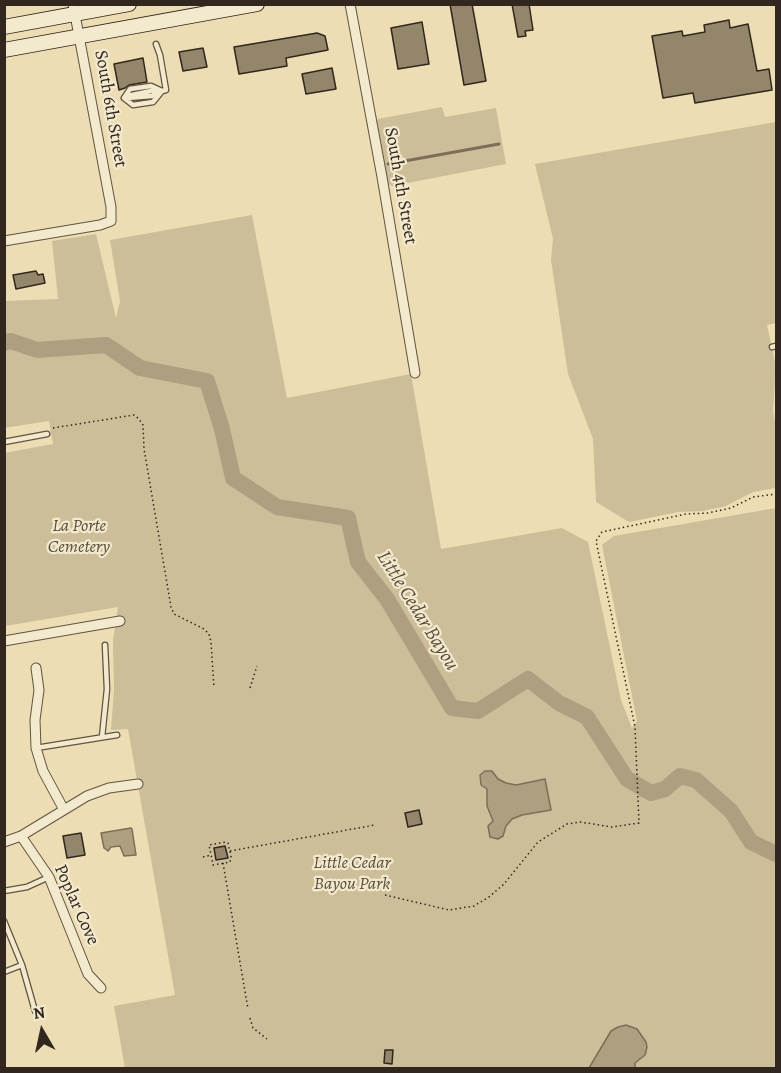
<!DOCTYPE html>
<html>
<head>
<meta charset="utf-8">
<style>
  body { margin:0 }
  #map { position:relative; width:781px; height:1073px; overflow:hidden; background:#ecddb2; font-family:Alegreya,serif }
  canvas { display:block }
  .frame { position:absolute; inset:0; border:6px solid #32271e; pointer-events:none }
  .north { position:absolute; left:12px; top:1001px; width:60px; height:60px; -webkit-text-stroke:4px #f3e9cd; paint-order:stroke; rotate:351deg; font-size:16px; font-weight:700; line-height:24px; text-align:center; color:#32271e }
  .north::after { content:''; display:block; margin:auto; width:21px; height:27px; background:#32271e; clip-path:polygon(50% 0,100% 100%,50% 72%,0 100%) }
</style>
</head>
<body>
<div id="map">
<canvas width="781" height="1073"></canvas>
<div class="frame"></div>
<div class="north">N</div>
</div>
<script>
const ctx = document.querySelector('canvas').getContext('2d');
ctx.lineJoin = 'round';
function paint(path, color) {
  ctx.fillStyle = color;
  ctx.fill(path, 'evenodd');
}
function poly(rows) {
  const path = new Path2D();
  for (const r of rows) {
    path.moveTo(r[0], r[1]);
    for (let i = 2; i < r.length; i += 2) path.lineTo(r[i], r[i + 1]);
  }
  return path;
}
function strokePath(path, color, width, dash) {
  ctx.strokeStyle = color;
  ctx.lineWidth = width;
  ctx.lineCap = dash ? 'butt' : 'round';
  ctx.setLineDash(dash || []);
  ctx.stroke(path);
}
function drawText(font, color, halo, rows, align = 'center') {
  ctx.font = font + ' Alegreya,serif';
  ctx.lineWidth = 4.5;
  ctx.setLineDash([]);
  ctx.textBaseline = 'middle';
  ctx.strokeStyle = halo;
  ctx.fillStyle = color;
  for (const [text, x, y, turn = 0] of rows) {
    ctx.save();
    ctx.translate(x, y);
    ctx.rotate((+turn || 0) * Math.PI / 180);
    ctx.textAlign = isNaN(turn) ? turn : align;
    if (halo) ctx.strokeText(text, 0, 0);
    ctx.fillText(text, 0, 0);
    ctx.restore();
  }
}
paint(poly([
  [442,107,445,117,496,108,506,164,392,186,386,183,376,123,378,119],
  [776,122,776,323,767,325,776,367,773,412,776,426,776,488,753,492,726,506,703,511,678,512,629,522,596,502,593,439,568,374,551,260,553,239,535,164],
  [252,215,287,398,411,374,441,549,562,528,588,542,621,700,632,728,637,721,602,545,614,536,776,508,776,1068,125,1068,114,1006,175,995,128,729,111,730,114,690,113,640,118,607,5,626,4,453,53,444,49,421,4,428,5,301,58,299,52,241,96,234,116,318,120,301,110,240]
]), '#ccbe99');
const water = poly([
  [485,771,492,771,498,779,506,783,516,785,545,779,551,810,522,815,512,819,506,826,503,836,498,839,490,837,488,826,493,821,487,806,487,789,481,785,480,775,485,771],
  [131,828,132,829,136,855,124,856,120,846,111,847,108,851,104,848,101,833,131,828],
  [626,1025,637,1029,646,1042,647,1047,645,1055,635,1063,635,1068,589,1068,611,1031,618,1027,626,1025]
]);
paint(water, '#ad9f80');
strokePath(water, '#7c6f59', 1.5);
strokePath(poly([
  [388,164,499,144]
]), '#7c6f59', 3);
strokePath(poly([
  [4,343,11,341,37,350,106,345,140,368,207,381,222,429,233,478,277,507,348,518,358,562,387,599,452,708,478,711,528,679,559,703,587,717,627,779,651,793,665,789,680,776,696,780,731,811,751,842,776,854]
]), '#ad9f80', 16);
const building = poly([
  [450,4,472,4,486,81,464,85,450,4],
  [512,4,529,4,533,30,525,31,526,36,518,37,512,4],
  [729,20,730,28,748,24,757,71,769,69,772,90,695,103,693,93,663,98,652,36,682,31,683,36,705,32,704,25,729,20],
  [422,22,429,64,398,69,391,28,422,22],
  [317,33,325,36,328,50,286,58,287,66,239,74,234,47,317,33],
  [203,48,207,67,183,71,179,52,203,48],
  [143,58,147,82,129,85,125,88,119,90,114,64,143,58],
  [332,68,336,89,306,94,302,74,332,68],
  [36,271,38,275,43,274,45,283,16,289,13,275,36,271],
  [419,810,422,824,408,827,405,813,419,810],
  [81,833,85,855,67,858,63,836,81,833],
  [225,846,228,858,216,860,214,848,225,846],
  [385,1050,393,1050,392,1064,384,1063,385,1050]
]);
paint(building, '#93866b');
strokePath(building, '#32271e', 1.5);
const lane = poly([
  [127,96,151,91,159,91],
  [124,98,133,105,153,102,162,91,166,90,160,55,156,44],
  [124,98,130,89,151,86,162,91],
  [127,98,152,96,160,92],
  [772,347,776,346],
  [4,442,47,434],
  [102,737,107,689,105,645],
  [36,748,117,735],
  [4,891,27,887,49,877],
  [4,921,22,965,35,1011],
  [4,972,22,965]
]);
const street = poly([
  [350,4,382,177,415,373],
  [4,241,100,225,111,221,111,207,73,4],
  [4,641,120,621],
  [36,668,39,690,35,720,36,748,43,771,63,808],
  [21,836,49,877,88,974,101,988],
  [4,842,21,836,87,796,109,788,138,784]
]);
const secondary = poly([
  [4,27,129,4],
  [4,50,257,4]
]);
strokePath(lane, '#605443', 7);
strokePath(street, '#605443', 11);
strokePath(secondary, '#32271e', 16);
strokePath(poly([
  [53,428,134,415,139,419,143,425,144,449,171,607,174,614,204,629,209,634,211,642,214,688],
  [250,688,257,666],
  [230,851,375,825],
  [203,857,211,855,213,865,230,862,231,857,228,843,226,842,209,845,211,855],
  [223,863,248,1009],
  [385,895,449,910,474,906,489,897,504,884,538,842,567,824,580,822,612,827,639,823,635,727,596,541,602,532,686,514,708,513,731,508,753,497,776,494],
  [250,1018,253,1028,267,1039]
]), '#32271e', 1.5, [1.5, 3]);
strokePath(lane, '#f3e9cd', 4.5);
strokePath(street, '#f3e9cd', 9);
strokePath(secondary, '#f3e9cd', 14);
drawText('18px', '#32271e', '#f3e9cd', [
  ["South 6th Street",110,109,80],
  ["South 4th Street",400,186,80],
  ["Poplar Cove",76,905,66]
]);
drawText('italic 18px', '#584d3d', '#f3e9cd', [
  ["La Porte",79,527],
  ["Cemetery",79,548],
  ["Little Cedar",352,864],
  ["Bayou Park",352,885]
]);
drawText('italic 20px', '#574b3b', '#f3e9cd', [
  ["Little Cedar Bayou",417,611,58]
]);
</script>
</body>
</html>
